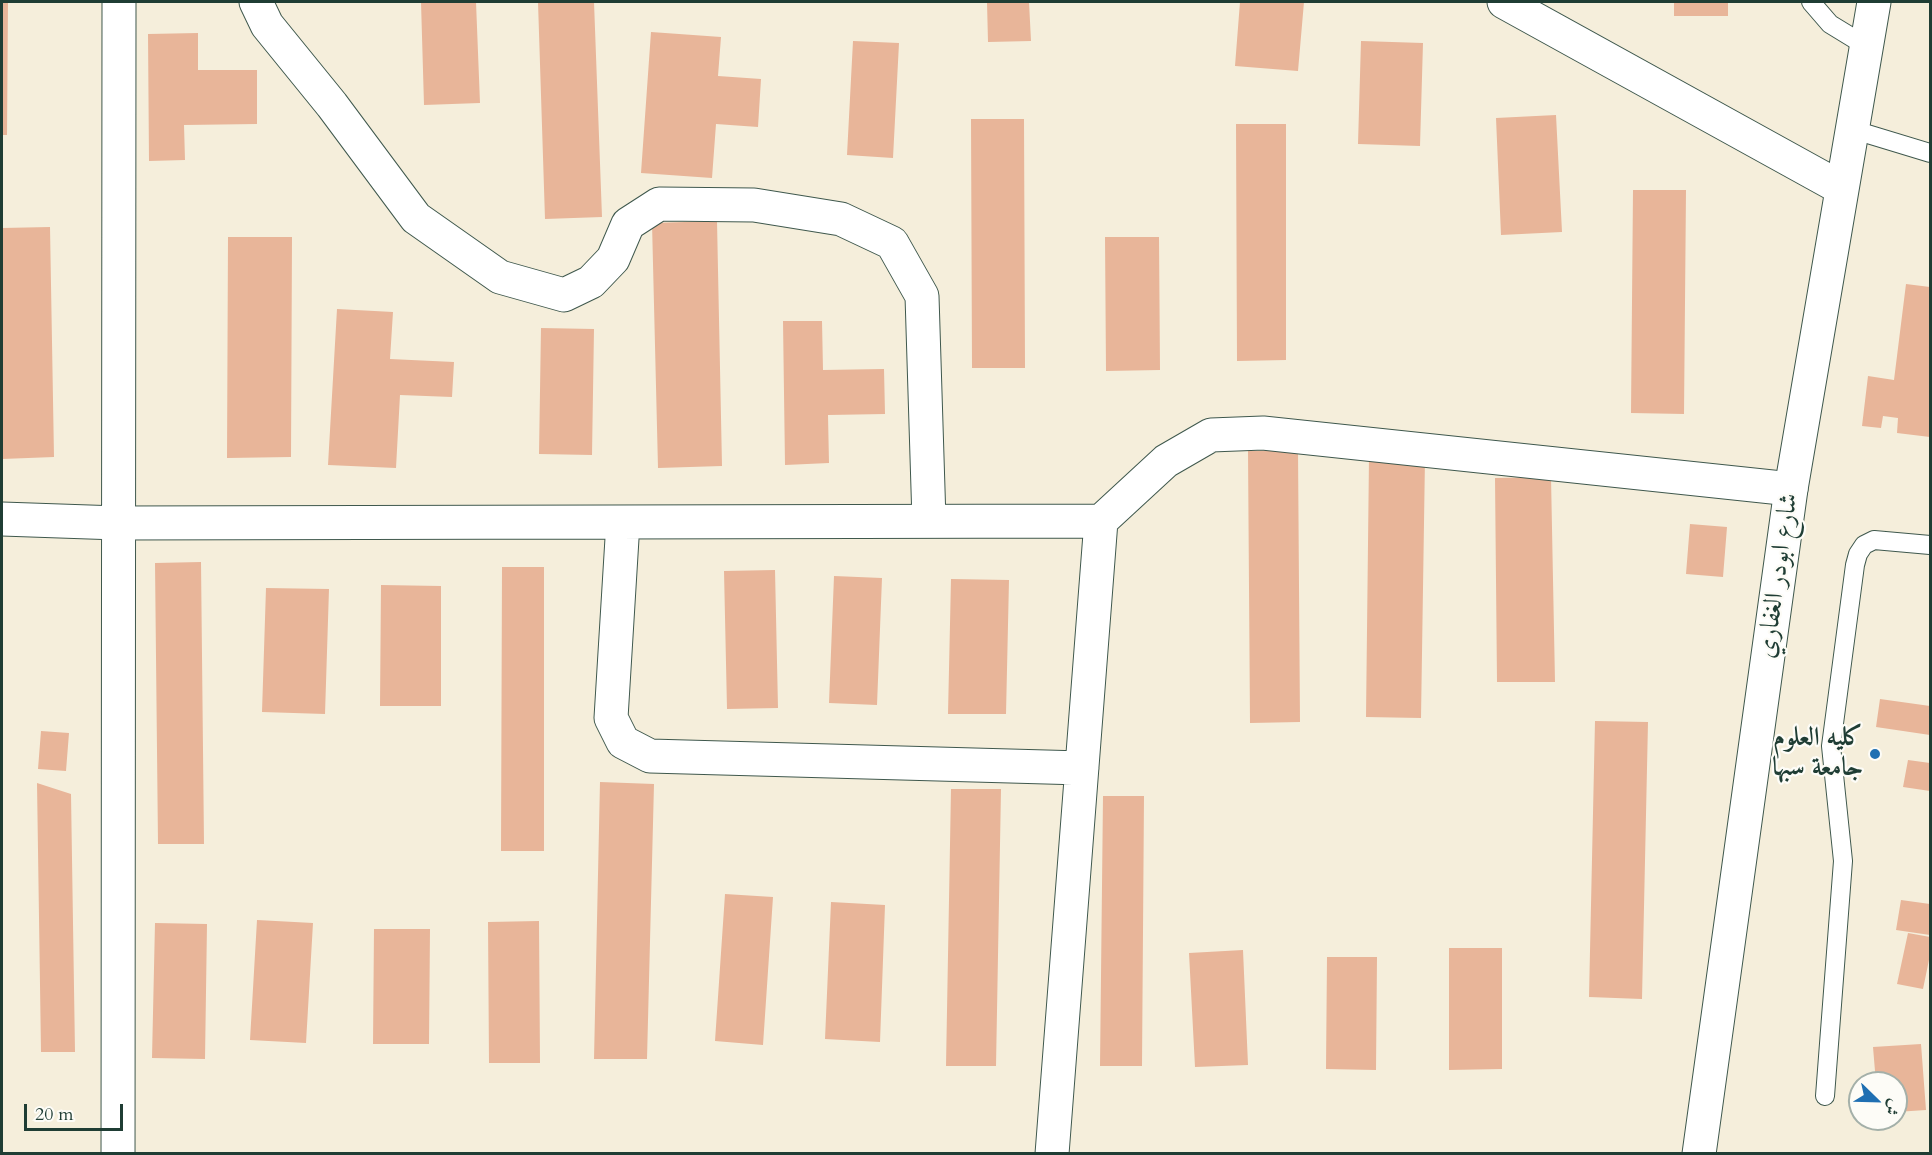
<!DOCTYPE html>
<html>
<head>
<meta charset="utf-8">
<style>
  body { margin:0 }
  #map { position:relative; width:1932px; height:1155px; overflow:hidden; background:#f5eedb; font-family:Cardo,Amiri,serif }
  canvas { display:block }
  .frame { position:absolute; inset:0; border:3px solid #1f3d34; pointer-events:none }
  .north { position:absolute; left:1848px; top:1071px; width:60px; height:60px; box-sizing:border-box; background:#fdfcf7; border:2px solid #a4b0a9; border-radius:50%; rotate:113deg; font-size:16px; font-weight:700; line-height:24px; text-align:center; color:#1f3d34 }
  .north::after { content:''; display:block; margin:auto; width:21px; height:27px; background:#1f6fb2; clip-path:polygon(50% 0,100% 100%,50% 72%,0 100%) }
  .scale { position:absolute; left:24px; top:1104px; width:99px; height:27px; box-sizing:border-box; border:3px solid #1f3d34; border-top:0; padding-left:8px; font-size:18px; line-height:21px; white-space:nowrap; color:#1f3d34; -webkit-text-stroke:4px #fdfcf7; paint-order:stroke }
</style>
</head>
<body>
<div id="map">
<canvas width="1932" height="1155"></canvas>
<div class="frame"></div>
<div class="north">ش</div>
<div class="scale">20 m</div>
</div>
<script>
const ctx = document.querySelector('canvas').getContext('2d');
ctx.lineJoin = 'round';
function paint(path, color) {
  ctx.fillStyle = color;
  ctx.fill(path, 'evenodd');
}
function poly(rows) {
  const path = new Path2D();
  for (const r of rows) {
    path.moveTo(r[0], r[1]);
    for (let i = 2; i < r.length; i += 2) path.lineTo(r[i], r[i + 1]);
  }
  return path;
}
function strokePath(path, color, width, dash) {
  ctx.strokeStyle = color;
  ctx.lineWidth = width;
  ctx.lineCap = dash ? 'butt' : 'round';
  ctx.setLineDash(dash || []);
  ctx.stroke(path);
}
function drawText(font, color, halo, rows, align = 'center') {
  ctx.font = font + ' Cardo,Amiri,serif';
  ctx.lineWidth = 4.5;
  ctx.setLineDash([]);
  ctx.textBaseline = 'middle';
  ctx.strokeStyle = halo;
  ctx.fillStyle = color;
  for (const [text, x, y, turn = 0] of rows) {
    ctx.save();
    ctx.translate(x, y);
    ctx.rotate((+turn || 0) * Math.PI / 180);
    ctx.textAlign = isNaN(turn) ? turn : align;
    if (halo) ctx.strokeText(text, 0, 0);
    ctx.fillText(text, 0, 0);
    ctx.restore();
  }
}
paint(poly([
  [2,2,8,2,7,135,2,135],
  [421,2,476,2,480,103,424,105],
  [538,2,594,2,602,217,545,219],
  [987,2,1029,2,1031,41,988,42],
  [1240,2,1304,2,1298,71,1235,66],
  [1674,2,1728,2,1728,16,1674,16],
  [651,32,721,37,718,76,761,79,758,127,716,124,712,178,641,173],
  [198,33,198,70,257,70,257,124,184,125,185,160,149,161,148,34],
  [853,41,899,43,893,158,847,155],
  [1361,41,1423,43,1420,146,1358,144],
  [1556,115,1562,232,1501,235,1496,118],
  [971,119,1024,119,1025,368,972,368],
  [1236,124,1286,124,1286,360,1237,361],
  [1633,190,1686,190,1684,414,1631,413],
  [717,221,722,466,658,468,652,223],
  [50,227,54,457,2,459,2,228],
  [228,237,292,237,291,457,227,458],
  [1105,237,1159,237,1160,370,1106,371],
  [1906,284,1930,287,1930,437,1897,433,1898,418,1883,416,1881,428,1862,426,1868,376,1894,380],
  [337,309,393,312,390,359,454,362,452,397,400,395,396,468,328,465],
  [783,321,822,321,823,370,884,369,885,414,828,415,829,463,785,465],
  [541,328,594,329,592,455,539,454],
  [1298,450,1300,722,1250,723,1248,451],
  [1369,457,1425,458,1421,718,1366,717],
  [1551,477,1555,682,1497,682,1495,478],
  [1690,524,1727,527,1723,577,1686,574],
  [201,562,204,844,158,844,155,563],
  [502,567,544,567,544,851,501,851],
  [775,570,778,708,727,709,724,571],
  [834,576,882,578,877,705,829,703],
  [951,579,1009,580,1006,714,948,714],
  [381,585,441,586,441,706,380,706],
  [266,588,329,589,325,714,262,712],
  [1880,699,1930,706,1930,735,1876,727],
  [1595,721,1648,722,1642,999,1589,997],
  [41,731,69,733,66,771,38,769],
  [1908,760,1930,763,1930,791,1903,787],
  [600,782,654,784,647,1059,594,1059],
  [37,783,71,794,75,1052,41,1052],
  [951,789,1001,789,996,1066,946,1066],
  [1103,796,1144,796,1142,1066,1100,1066],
  [725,894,773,897,763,1045,715,1041],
  [1901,900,1930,904,1930,935,1896,930],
  [831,902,885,905,880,1042,825,1039],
  [257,920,313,923,306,1043,250,1040],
  [539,921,540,1063,489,1063,488,922],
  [155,923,207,924,205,1059,152,1058],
  [374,929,430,929,429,1044,373,1044],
  [1908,933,1930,937,1930,955,1923,989,1897,984],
  [1449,948,1502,948,1502,1069,1449,1070],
  [1243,950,1248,1065,1195,1067,1189,953],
  [1327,957,1377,957,1376,1070,1326,1069],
  [1921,1044,1926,1110,1896,1112,1896,1083,1876,1083,1873,1047]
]), '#e8b599');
const service = poly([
  [1811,2,1830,24,1866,46],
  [1851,129,1930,153],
  [1825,1096,1843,861,1831,746,1855,565,1858,554,1864,545,1874,540,1930,545]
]);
const minor = poly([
  [256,2,267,25,332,105,416,218,500,277,564,295,591,282,613,259,628,224,659,204,754,205,841,219,892,243,922,296,929,521],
  [1504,2,1841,188],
  [2,519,118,523,1101,521,1166,461,1211,435,1263,433,1791,489],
  [623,522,611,718,623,742,650,756,1082,768],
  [118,1154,119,2],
  [1052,1154,1101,521]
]);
const tertiary = poly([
  [1699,1154,1791,489,1874,2]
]);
strokePath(service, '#3f584d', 20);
strokePath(minor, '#3f584d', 35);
strokePath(tertiary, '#3f584d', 35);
strokePath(service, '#fff', 18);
strokePath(minor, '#fff', 33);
strokePath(tertiary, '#fff', 33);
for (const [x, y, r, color] of [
  [1875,754,6,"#1f6fb2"]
]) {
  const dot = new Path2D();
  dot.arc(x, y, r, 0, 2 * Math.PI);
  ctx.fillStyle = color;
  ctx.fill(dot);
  strokePath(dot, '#fdfcf7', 2);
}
drawText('26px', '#1f3d34', '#fdfcf7', [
  ["شارع ابودر الغفاري",1779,576,-82]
]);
drawText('bold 26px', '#1f3d34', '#fdfcf7', [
  ["كليه العلوم",1863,739],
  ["جامعة سبها",1863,769]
], 'right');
</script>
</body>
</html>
